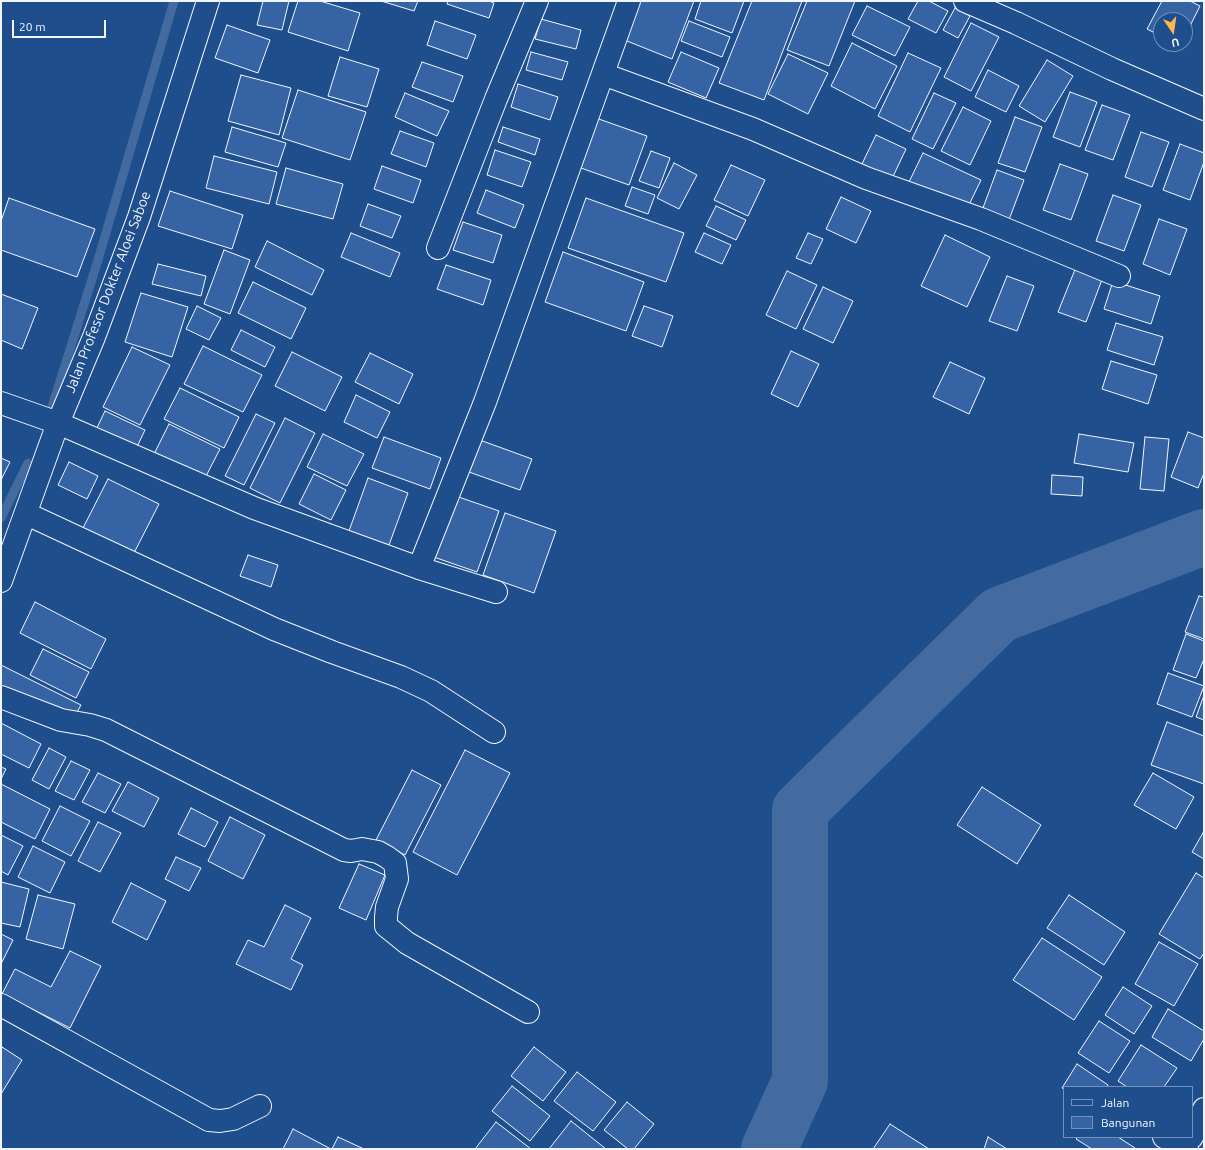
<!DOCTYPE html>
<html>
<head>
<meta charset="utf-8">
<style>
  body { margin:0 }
  #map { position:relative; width:1205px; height:1150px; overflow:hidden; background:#1f4e8c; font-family:Ubuntu,sans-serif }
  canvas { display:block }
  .frame { position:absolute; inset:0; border:2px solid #f2f6ff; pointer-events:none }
  .legend { position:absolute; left:1063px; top:1086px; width:130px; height:52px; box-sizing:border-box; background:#1f4e8c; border:1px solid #7391ba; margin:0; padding:5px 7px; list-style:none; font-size:12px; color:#f2f6ff }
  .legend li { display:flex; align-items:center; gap:8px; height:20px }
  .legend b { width:20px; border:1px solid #7391ba }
  .north { position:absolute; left:1153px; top:12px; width:40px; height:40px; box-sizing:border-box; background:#1f4e8c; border:1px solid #7391ba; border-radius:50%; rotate:167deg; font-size:11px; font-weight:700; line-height:16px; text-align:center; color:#f2f6ff }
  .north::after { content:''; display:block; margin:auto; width:14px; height:18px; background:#ffb74d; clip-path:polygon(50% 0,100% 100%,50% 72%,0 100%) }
  .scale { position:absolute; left:12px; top:20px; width:94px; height:18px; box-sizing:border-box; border:2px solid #f2f6ff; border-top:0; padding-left:5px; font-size:12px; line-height:14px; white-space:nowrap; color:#f2f6ff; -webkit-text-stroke:3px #1f4e8c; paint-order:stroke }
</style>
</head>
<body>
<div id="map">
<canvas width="1205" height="1150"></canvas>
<div class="frame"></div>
<ul class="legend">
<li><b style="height:5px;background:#1f4e8c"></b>Jalan</li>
<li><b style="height:11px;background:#3563a3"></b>Bangunan</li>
</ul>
<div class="north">U</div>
<div class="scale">20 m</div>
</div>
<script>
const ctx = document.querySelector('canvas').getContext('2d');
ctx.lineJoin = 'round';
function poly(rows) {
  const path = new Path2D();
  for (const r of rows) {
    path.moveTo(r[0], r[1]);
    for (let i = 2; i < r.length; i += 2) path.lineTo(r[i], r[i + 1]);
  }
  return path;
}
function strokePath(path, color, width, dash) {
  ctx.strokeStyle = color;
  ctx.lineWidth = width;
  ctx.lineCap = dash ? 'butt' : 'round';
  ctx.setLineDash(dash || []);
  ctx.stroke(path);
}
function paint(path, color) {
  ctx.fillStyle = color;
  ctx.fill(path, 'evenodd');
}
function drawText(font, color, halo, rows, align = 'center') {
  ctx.font = font + ' Ubuntu,sans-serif';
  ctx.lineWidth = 3;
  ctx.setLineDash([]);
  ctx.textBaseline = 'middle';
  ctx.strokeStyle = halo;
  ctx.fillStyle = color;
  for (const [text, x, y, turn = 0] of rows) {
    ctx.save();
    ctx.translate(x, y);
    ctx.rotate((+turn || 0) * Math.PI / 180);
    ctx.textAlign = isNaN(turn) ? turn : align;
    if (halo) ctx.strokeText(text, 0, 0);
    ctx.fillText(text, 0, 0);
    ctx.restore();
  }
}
strokePath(poly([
  [50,413,98,260,174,1],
  [1,518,28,463]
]), '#446ba0', 9);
strokePath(poly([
  [769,1149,800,1081,800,810,999,615,1204,537]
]), '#446ba0', 56);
const building = poly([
  [263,1,289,1,282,30,257,25,263,1],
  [298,1,320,1,360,13,348,51,288,32,298,1],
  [381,1,418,1,414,11,381,1],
  [448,1,489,1,494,3,489,18,447,4,448,1],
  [637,1,694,1,672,59,622,39,637,1],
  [701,1,744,1,732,33,695,19,701,1],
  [752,1,802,1,764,100,719,83,752,1],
  [807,1,855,1,829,66,787,50,807,1],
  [918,1,929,1,948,11,936,33,908,19,918,1],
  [1162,1,1190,1,1200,6,1185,36,1185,20,1161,20,1161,36,1147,29,1162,1],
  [867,6,910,27,895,56,852,35,867,6],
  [955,8,970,16,958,38,943,30,955,8],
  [541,19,581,30,576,49,535,39,541,19],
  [435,21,476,35,467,59,427,45,435,21],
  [689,21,730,37,722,57,681,41,689,21],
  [971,23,999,37,971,91,944,77,971,23],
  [227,25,270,40,258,73,215,58,227,25],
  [852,43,897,66,875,109,831,86,852,43],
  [531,52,568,62,562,80,526,70,531,52],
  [681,52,719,68,706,98,668,82,681,52],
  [908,53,941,68,910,132,878,116,908,53],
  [788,54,828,73,808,114,768,94,788,54],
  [340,57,379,69,367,107,328,96,340,57],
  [1047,60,1073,76,1045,122,1019,106,1047,60],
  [422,62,463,76,453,102,412,87,422,62],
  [988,70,1019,86,1006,112,975,97,988,70],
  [241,75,291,88,279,135,228,121,241,75],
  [518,84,558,97,550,120,511,107,518,84],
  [298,90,366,112,350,160,282,138,298,90],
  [1070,92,1097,102,1080,147,1053,137,1070,92],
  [405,93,449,111,437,136,395,117,405,93],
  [934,93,956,103,933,149,912,139,934,93],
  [1102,105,1130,115,1113,160,1085,150,1102,105],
  [963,107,991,121,970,165,941,151,963,107],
  [1015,117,1042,127,1025,172,998,163,1015,117],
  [596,118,647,136,629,185,578,167,596,118],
  [232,127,286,143,278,167,225,152,232,127],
  [503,127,540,139,535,155,498,142,503,127],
  [400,131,434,143,426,167,391,154,400,131],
  [1141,132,1169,142,1152,187,1125,177,1141,132],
  [876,135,906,149,889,185,859,170,876,135],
  [1180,144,1204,153,1204,162,1190,200,1163,190,1180,144],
  [495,150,531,162,522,187,487,175,495,150],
  [651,151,670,158,659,188,639,181,651,151],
  [923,153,981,180,967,209,909,182,923,153],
  [214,156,277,172,269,204,206,188,214,156],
  [674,163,697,175,679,209,657,198,674,163],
  [1060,164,1088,174,1071,220,1043,210,1060,164],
  [731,165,765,180,748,216,714,200,731,165],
  [382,166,421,180,413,203,374,189,382,166],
  [286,168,343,184,333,219,276,204,286,168],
  [997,170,1024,180,1007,225,980,216,997,170],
  [632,187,655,195,648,214,625,206,632,187],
  [486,190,524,205,515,228,477,213,486,190],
  [170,191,243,215,232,249,158,226,170,191],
  [1113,195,1141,205,1124,251,1096,241,1113,195],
  [841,197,871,211,856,243,826,229,841,197],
  [9,198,95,229,77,277,1,250,1,221,9,198],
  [586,198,684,233,666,282,568,248,586,198],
  [368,204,401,216,392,238,360,226,368,204],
  [716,206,746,220,736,240,706,226,716,206],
  [1159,219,1187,229,1170,275,1143,264,1159,219],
  [463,222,502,235,493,263,453,250,463,222],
  [351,233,400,253,390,277,341,257,351,233],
  [704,233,731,245,722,264,695,252,704,233],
  [808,233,823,239,811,264,796,258,808,233],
  [945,235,990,257,967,307,921,286,945,235],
  [267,241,324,270,312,295,255,267,267,241],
  [224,250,250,260,230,314,204,304,224,250],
  [563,252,644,282,626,331,545,302,563,252],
  [158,264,206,276,201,296,152,284,158,264],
  [446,265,491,280,483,305,437,289,446,265],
  [1076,267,1103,277,1086,322,1058,312,1076,267],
  [787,271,817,285,796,329,766,315,787,271],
  [1007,276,1034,286,1017,331,989,321,1007,276],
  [1113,281,1160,296,1151,324,1104,309,1113,281],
  [253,282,306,308,291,339,238,313,253,282],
  [823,287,853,301,833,343,803,329,823,287],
  [141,293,188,307,172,357,125,342,141,293],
  [1,294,38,308,22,349,1,340,1,294],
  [197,306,221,318,209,340,186,329,197,306],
  [644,306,673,316,662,347,632,336,644,306],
  [1116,323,1163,337,1154,365,1107,350,1116,323],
  [241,330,275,347,265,367,231,350,241,330],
  [203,346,262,375,243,412,184,384,203,346],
  [132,347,170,365,140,425,103,407,132,347],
  [791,351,819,364,798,407,771,394,791,351],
  [292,352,342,377,325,411,275,386,292,352],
  [370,353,413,374,399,404,355,382,370,353],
  [1111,361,1157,375,1148,404,1102,389,1111,361],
  [950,362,985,378,969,414,933,397,950,362],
  [180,388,239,417,224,448,164,419,180,388],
  [356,395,390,412,377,438,344,422,356,395],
  [105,411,145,430,134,453,94,434,105,411],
  [256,414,275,423,244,485,225,476,256,414],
  [285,418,315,433,280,503,250,488,285,418],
  [169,424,220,449,203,482,152,458,169,424],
  [1188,432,1204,438,1204,473,1198,488,1171,477,1188,432],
  [323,434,364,454,347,486,307,467,323,434],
  [1079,434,1134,443,1128,472,1074,463,1079,434],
  [384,437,441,458,430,489,372,468,384,437],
  [1145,437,1169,439,1164,491,1140,489,1145,437],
  [477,439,532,459,520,490,466,471,477,439],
  [1,458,10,462,1,480,1,458],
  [69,462,98,476,87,499,58,485,69,462],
  [314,474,346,490,331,520,299,504,314,474],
  [1052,475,1083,477,1082,496,1051,494,1052,475],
  [368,478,408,493,389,545,349,531,368,478],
  [108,479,159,504,134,553,83,528,108,479],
  [450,494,499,511,477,572,428,555,450,494],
  [505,513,556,531,534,593,483,575,505,513],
  [248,555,278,565,271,587,240,576,248,555],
  [1199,596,1204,597,1204,639,1185,632,1199,596],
  [35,602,106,639,91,669,20,633,35,602],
  [1186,634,1204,641,1204,659,1196,678,1173,670,1186,634],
  [43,649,89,672,76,698,30,675,43,649],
  [1,665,81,705,71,723,1,687,1,665],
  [1168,673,1204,686,1192,717,1157,704,1168,673],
  [1204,695,1204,720,1196,717,1204,695],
  [1167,722,1204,736,1204,784,1151,765,1167,722],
  [1,723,41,744,29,768,1,754,1,723],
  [49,748,66,757,49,789,32,780,49,748],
  [465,750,510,773,457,875,413,852,465,750],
  [71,761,90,770,74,800,55,791,71,761],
  [1,767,6,769,1,779,1,767],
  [412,770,441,785,405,855,376,840,412,770],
  [98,773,121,784,105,813,82,802,98,773],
  [1153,773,1194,797,1176,829,1134,805,1153,773],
  [128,782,159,798,144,827,112,811,128,782],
  [1,784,50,809,35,839,1,822,1,784],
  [982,787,1041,825,1017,864,957,825,982,787],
  [60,806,90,821,71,856,42,841,60,806],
  [191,808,218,822,205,847,178,834,191,808],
  [230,817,265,835,243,879,208,861,230,817],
  [98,822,121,833,100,872,78,861,98,822],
  [1204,831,1204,859,1192,852,1204,831],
  [1,835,23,846,8,875,1,871,1,835],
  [33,846,65,862,50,893,18,877,33,846],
  [176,857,201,868,189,891,165,879,176,857],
  [359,864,385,875,366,920,339,908,359,864],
  [1196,873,1204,878,1204,953,1200,959,1159,934,1196,873],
  [1,882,29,889,20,927,1,923,1,882],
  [131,883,166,901,147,940,112,922,131,883],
  [38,895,75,904,63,949,26,939,38,895],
  [1069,895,1125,932,1104,965,1047,928,1069,895],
  [285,905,311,918,291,959,303,965,291,990,236,964,248,940,264,947,285,905],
  [1,934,13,940,1,964,1,934],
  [1042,938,1102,977,1074,1020,1013,980,1042,938],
  [1159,942,1198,964,1174,1006,1135,984,1159,942],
  [70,951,101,966,70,1028,2,994,15,969,51,987,70,951],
  [1123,987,1152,1006,1134,1034,1105,1015,1123,987],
  [1168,1009,1204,1031,1204,1039,1191,1061,1152,1037,1168,1009],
  [1099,1021,1130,1041,1109,1073,1078,1053,1099,1021],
  [1141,1045,1177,1068,1164,1087,1127,1087,1118,1081,1141,1045],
  [2,1047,22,1060,1,1094,1,1049,2,1047],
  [534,1047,566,1072,543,1101,511,1076,534,1047],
  [1077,1064,1108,1085,1107,1087,1064,1087,1064,1089,1062,1088,1077,1064],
  [577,1072,616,1102,593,1131,554,1101,577,1072],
  [512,1086,550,1116,530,1141,492,1111,512,1086],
  [627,1102,654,1124,634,1149,628,1149,604,1130,627,1102],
  [571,1121,606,1149,549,1149,571,1121],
  [496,1122,531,1149,475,1149,496,1122],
  [890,1124,929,1149,873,1149,890,1124],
  [293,1129,331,1149,283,1149,293,1129],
  [338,1137,364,1149,332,1149,338,1137],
  [988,1137,1007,1149,984,1149,988,1137],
  [1078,1137,1118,1137,1135,1148,1134,1149,1092,1149,1076,1139,1078,1137]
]);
paint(building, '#3563a3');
strokePath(building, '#f2f6ff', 1);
const minor = poly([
  [965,1,1016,23,1112,69,1204,109],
  [603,74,753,129,866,178,981,219,1119,276],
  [438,248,496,99,537,1],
  [1,403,58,423,254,508,419,568,496,592],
  [27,514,274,629,332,652,401,677,431,691,494,732],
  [419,568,485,402,629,1],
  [1,581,58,423,94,337,139,217,208,1],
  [1,697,61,720,90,725,106,730,344,850,351,851,362,849,378,852,387,857,395,863,397,879,387,907,386,917,386,926,407,943,528,1012],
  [1,1005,209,1120,220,1121,233,1119,260,1106],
  [1164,1137,1187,1149],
  [1192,1137,1204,1109]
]);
strokePath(minor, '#f2f6ff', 24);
strokePath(minor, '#1f4e8c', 22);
drawText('14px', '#f2f6ff', '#1f4e8c', [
  ["Jalan Profesor Dokter Aloei Saboe",108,292,-69]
]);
</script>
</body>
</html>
